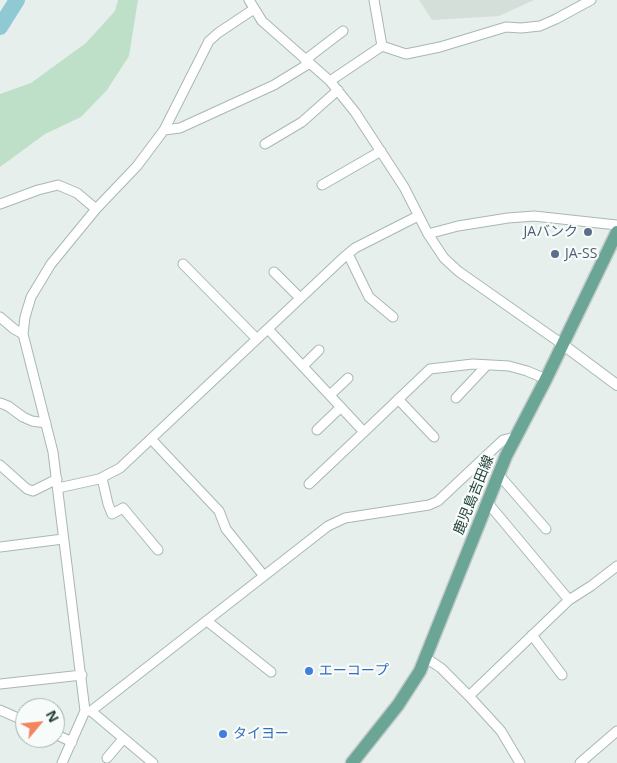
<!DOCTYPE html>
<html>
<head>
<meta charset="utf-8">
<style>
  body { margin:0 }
  #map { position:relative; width:617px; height:763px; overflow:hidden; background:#e6efeb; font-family:"Open Sans",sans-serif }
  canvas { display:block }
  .north { position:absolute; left:15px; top:698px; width:50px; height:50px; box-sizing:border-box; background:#f7fbf9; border:1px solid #a3b1ad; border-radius:50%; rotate:62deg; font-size:14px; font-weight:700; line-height:20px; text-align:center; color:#24423a }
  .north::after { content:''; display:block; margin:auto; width:18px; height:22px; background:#f4845f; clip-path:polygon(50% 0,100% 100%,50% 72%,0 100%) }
</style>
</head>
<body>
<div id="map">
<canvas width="617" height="763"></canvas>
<div class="north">N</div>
</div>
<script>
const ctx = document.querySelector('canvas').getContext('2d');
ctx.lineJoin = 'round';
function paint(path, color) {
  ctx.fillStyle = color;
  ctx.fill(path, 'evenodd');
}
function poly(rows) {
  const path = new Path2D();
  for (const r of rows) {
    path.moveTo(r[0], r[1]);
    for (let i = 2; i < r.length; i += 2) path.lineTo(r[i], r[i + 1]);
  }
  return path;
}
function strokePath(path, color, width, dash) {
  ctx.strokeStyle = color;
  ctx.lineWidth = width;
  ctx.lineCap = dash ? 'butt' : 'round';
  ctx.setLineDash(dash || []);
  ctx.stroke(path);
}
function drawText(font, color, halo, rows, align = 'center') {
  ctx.font = font + ' "Open Sans","Noto Sans JP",sans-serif';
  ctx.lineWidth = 4.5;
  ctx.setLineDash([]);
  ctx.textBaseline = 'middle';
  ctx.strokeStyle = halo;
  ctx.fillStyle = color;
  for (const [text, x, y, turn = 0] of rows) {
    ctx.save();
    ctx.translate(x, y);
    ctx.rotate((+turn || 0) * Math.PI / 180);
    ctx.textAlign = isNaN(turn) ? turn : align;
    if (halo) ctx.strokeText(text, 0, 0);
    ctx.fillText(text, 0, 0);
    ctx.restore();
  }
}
paint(poly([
  [419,0,534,0,499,16,432,20]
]), '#d4dfda');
paint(poly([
  [118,0,138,0,129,56,107,90,81,117,45,134,0,167,0,94,31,83,86,43,115,11]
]), '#bfe0c8');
strokePath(poly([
  [0,27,17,0]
]), '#8ec9d4', 16);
const minor = poly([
  [249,0,262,21,330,81,355,112,404,187,428,234,444,258,458,271,562,344],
  [374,0,382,46],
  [305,60,343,31],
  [330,81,382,46,406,54,440,47,506,27,521,28,540,26,556,19,591,0],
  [164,130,180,128,274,85,310,63],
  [265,144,302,122,338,90],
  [322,185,381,151],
  [0,204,38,190,58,185,77,193,96,209],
  [428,234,458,226,508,218,534,216,617,225],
  [348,254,369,297,393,317],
  [183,264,257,339],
  [274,272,300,298],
  [0,317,14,329,23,334],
  [268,329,364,432,430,369,473,364,509,366,527,371,546,379],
  [303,366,319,350],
  [330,395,348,378],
  [456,398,487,365],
  [398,399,434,437],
  [0,403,8,406,23,417,32,421,46,423],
  [317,430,341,407],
  [152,440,219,511,226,529,264,576],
  [0,465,27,489,33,491,57,479],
  [499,475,546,529],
  [102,478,108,504,112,514,123,508,158,550],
  [309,484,364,432],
  [58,488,99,479,120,468,343,258,355,248,418,216],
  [487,502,569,600],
  [0,547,63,539],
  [207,621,271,672],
  [532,635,562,675],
  [426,658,441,668,469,696,501,731,520,763],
  [0,684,82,675],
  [469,696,569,600,591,586,617,566],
  [0,710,25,721],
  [85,711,91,711,328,526,345,518,429,505,438,501,503,440,515,437],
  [91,711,153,763],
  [55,734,72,742],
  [107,758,123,739],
  [62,763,85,711,53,452,23,334,25,317,31,297,51,264,96,209,137,166,164,130,209,41,218,33,254,9],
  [580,763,617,731]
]);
const tertiary = poly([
  [562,344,617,385]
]);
const primary = poly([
  [352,763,398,705,420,671,506,456,546,379,617,232]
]);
strokePath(minor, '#a8b8b2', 11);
strokePath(tertiary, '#a8b8b2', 12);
strokePath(primary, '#c2cac8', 15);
strokePath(minor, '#fff', 9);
strokePath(tertiary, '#fff', 10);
strokePath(primary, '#6aa596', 12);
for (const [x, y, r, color] of [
  [588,232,5,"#5c6f8a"],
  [555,254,5,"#5c6f8a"],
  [309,671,5,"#3f7fe0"],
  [223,734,5,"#3f7fe0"]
]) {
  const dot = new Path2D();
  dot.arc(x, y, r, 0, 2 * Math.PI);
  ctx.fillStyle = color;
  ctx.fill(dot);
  strokePath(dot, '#f7fbf9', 2);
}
drawText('14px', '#4e5e75', '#f7fbf9', [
  ["JAバンク",578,232],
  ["JA-SS",565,254,"left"]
], 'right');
drawText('14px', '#24423a', '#f7fbf9', [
  ["鹿児島吉田線",474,495,-68]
]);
drawText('14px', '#366cbe', '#f7fbf9', [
  ["エーコープ",319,671],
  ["タイヨー",233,734]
], 'left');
</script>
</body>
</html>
